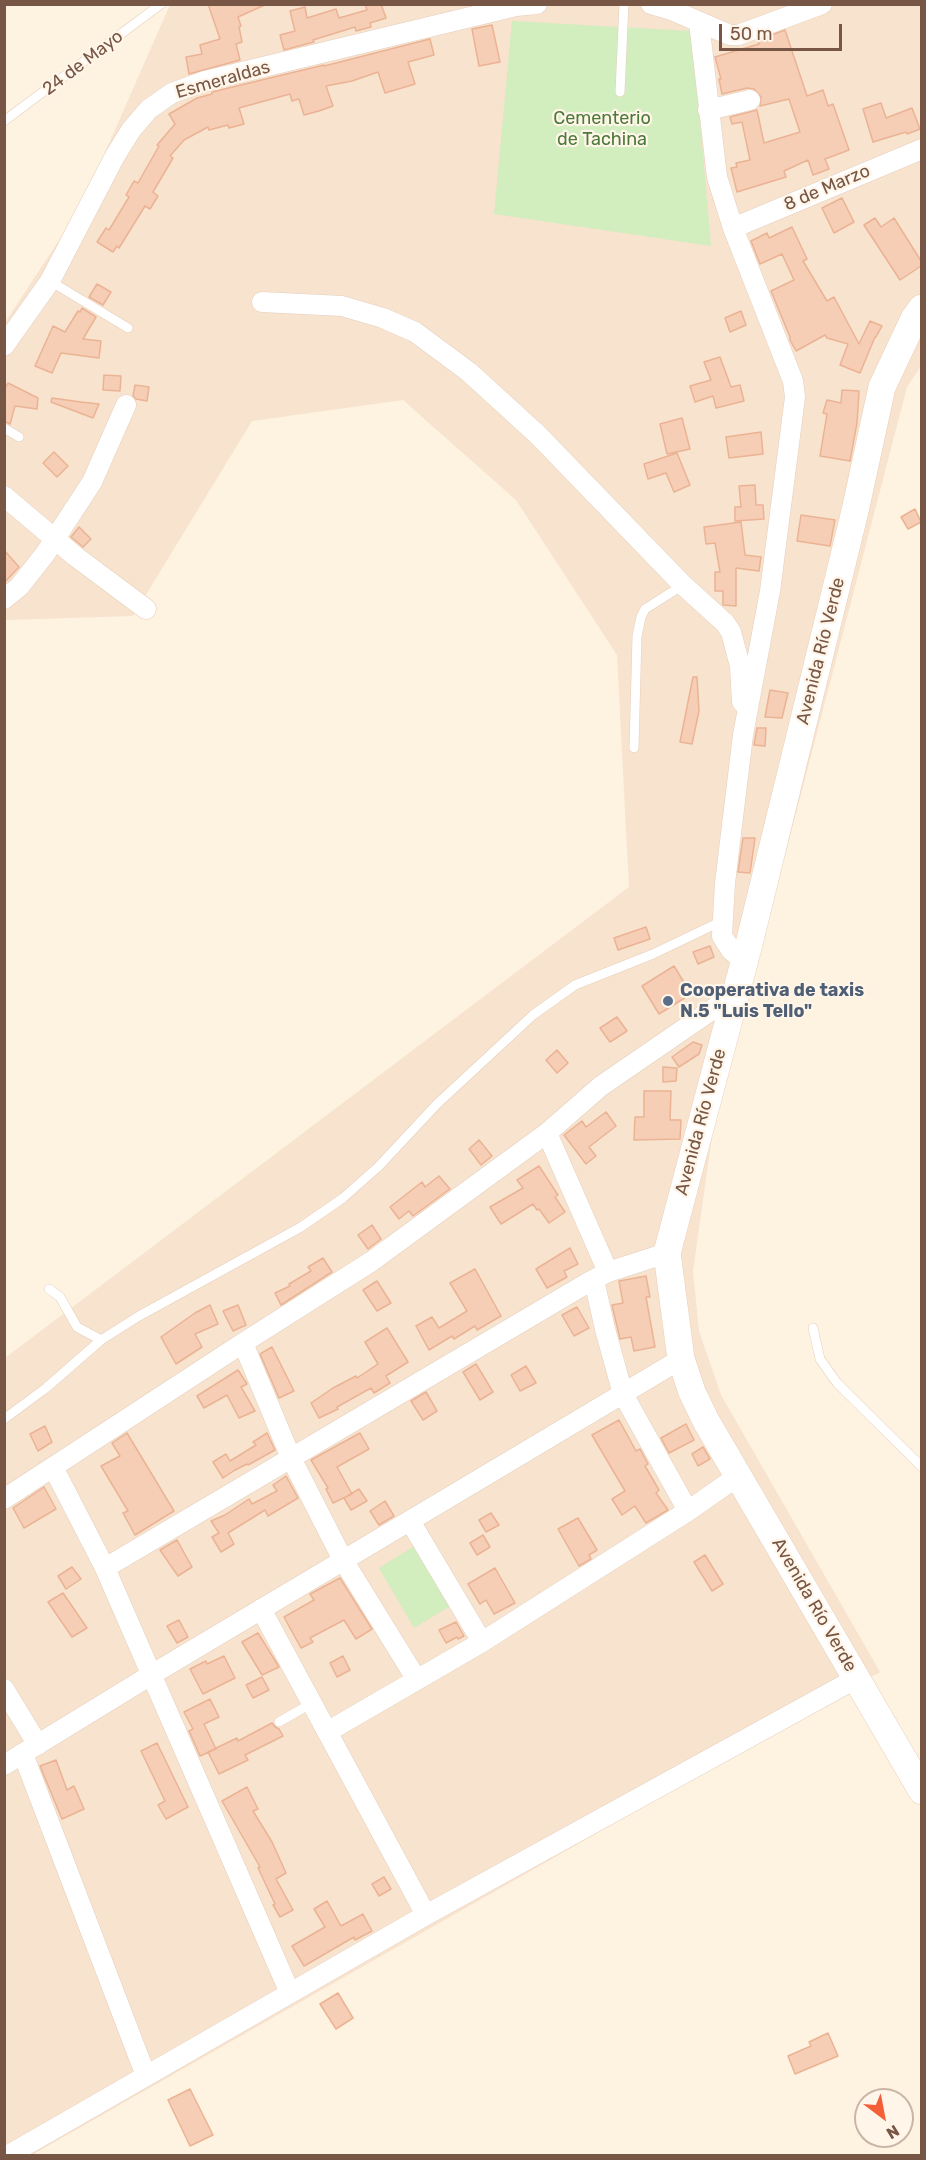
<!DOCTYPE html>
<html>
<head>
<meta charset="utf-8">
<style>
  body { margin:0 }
  #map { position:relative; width:926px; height:2160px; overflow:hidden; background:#fef2e0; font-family:Rubik,sans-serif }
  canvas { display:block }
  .frame { position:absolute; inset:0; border:6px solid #785645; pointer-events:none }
  .north { position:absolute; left:854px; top:2088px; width:60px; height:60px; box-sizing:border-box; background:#fff6e9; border:2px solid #c9b6a7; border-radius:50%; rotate:148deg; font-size:16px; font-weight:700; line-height:24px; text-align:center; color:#785645 }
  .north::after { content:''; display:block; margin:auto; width:21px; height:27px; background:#f45e39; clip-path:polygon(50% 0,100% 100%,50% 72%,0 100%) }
  .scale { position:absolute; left:719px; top:24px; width:123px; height:27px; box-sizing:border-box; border:3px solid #785645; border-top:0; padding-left:8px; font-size:18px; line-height:21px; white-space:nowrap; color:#785645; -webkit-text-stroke:4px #fff6e9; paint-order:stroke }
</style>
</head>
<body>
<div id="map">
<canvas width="926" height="2160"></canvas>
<div class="frame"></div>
<div class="north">N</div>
<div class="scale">50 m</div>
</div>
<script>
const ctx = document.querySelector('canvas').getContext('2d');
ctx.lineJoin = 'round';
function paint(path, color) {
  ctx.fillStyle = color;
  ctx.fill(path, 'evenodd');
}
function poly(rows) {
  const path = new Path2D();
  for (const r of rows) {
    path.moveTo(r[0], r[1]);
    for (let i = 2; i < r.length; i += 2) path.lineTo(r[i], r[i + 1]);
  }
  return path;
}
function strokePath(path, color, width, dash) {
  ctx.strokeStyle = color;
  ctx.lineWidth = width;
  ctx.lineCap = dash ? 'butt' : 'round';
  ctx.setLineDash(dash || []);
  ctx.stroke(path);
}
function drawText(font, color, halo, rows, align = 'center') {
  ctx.font = font + ' Rubik,sans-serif';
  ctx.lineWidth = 4.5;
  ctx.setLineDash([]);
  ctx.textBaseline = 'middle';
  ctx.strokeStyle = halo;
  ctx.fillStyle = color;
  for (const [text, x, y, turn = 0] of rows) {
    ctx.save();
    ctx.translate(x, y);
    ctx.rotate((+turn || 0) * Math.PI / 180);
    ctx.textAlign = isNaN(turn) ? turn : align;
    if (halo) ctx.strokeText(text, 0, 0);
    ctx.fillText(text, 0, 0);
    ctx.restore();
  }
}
paint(poly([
  [170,5,921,5,921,366,907,387,712,1136,693,1271,699,1331,721,1395,880,1672,30,2156,4,2155,5,1358,629,887,617,655,516,500,403,400,252,421,133,616,5,620,4,324,81,207]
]), '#f7e3ce');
paint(poly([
  [512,21,692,31,711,246,494,214],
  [416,1545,452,1605,414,1628,379,1568]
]), '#d2edbe');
const building = poly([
  [208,4,267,4,238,17,241,26,239,27,242,42,236,44,240,60,189,74,186,57,202,54,200,45,220,39,208,4],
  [365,4,381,4,386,18,370,23,371,27,356,31,355,27,313,40,314,42,284,50,280,35,295,31,290,11,305,7,307,18,336,9,339,18,367,10,365,4],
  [492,25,500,62,479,66,472,29,492,25],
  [785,30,807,96,823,90,828,106,833,104,849,150,825,159,829,169,813,175,808,160,784,171,786,177,737,192,731,168,737,167,736,163,750,160,742,122,732,124,730,117,757,110,764,143,800,132,789,99,760,106,761,97,754,89,747,88,722,94,719,79,721,79,715,57,759,44,758,40,785,30],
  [430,39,434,55,408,62,415,84,385,93,378,72,352,81,326,86,333,106,319,111,304,115,299,99,292,101,290,94,239,108,244,124,229,128,228,125,209,130,208,127,184,140,170,156,173,158,153,192,158,196,150,209,145,206,119,248,117,246,113,252,97,242,106,228,109,230,129,197,126,195,134,181,138,183,159,146,157,145,175,124,169,114,197,98,212,94,212,92,324,65,324,66,430,39],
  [881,103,886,118,912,108,920,129,907,134,906,132,873,142,863,109,881,103],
  [842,198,854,222,834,233,822,208,842,198],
  [875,218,881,227,894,218,921,261,921,266,900,280,864,225,875,218],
  [792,227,807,259,803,261,827,301,834,297,859,344,870,321,882,326,876,337,875,337,860,373,840,365,848,344,827,338,825,335,796,351,790,340,790,337,771,291,794,280,782,254,760,264,751,241,767,233,769,238,792,227],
  [97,284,111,292,103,305,89,297,97,284],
  [82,308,96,317,83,339,101,341,99,358,61,353,52,373,35,366,53,326,65,332,78,311,80,312,82,308],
  [741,311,746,325,730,332,725,318,741,311],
  [720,357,731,387,740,385,744,401,716,408,713,396,695,402,690,386,711,380,704,362,720,357],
  [104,375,121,376,120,391,103,390,104,375],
  [8,383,38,398,37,409,15,406,10,424,4,421,4,390,8,383],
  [135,385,149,387,147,401,136,399,133,396,135,385],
  [842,390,859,391,857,423,850,461,820,456,827,414,823,413,827,400,841,403,842,390],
  [52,398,81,402,99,404,93,418,51,402,52,398],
  [682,418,690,449,667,454,660,424,682,418],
  [761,432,763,454,729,458,726,437,761,432],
  [54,452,68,466,57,477,43,463,54,452],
  [677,453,690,485,674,492,666,473,648,479,644,464,677,453],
  [755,485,756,505,763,505,764,519,735,521,735,507,741,507,739,486,755,485],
  [915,509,921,522,908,529,901,517,915,509],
  [801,515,835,520,830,546,797,541,801,515],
  [741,522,745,555,761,557,759,571,736,568,736,606,723,605,723,591,715,591,715,572,720,572,715,543,706,544,704,527,741,522],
  [79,527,91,539,83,547,71,537,79,527],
  [4,550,19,567,4,583,4,550],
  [693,677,697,677,699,711,692,744,680,742,693,677],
  [770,690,788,693,782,718,765,717,770,690],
  [757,728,766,728,765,746,754,745,757,728],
  [743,838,755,838,750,873,738,872,743,838],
  [646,927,650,939,618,950,614,938,646,927],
  [710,946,714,957,698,964,693,952,710,946],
  [674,966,691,994,659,1014,642,986,674,966],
  [617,1017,627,1031,610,1042,600,1028,617,1017],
  [693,1042,702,1045,699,1054,679,1067,672,1057,693,1042],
  [557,1050,568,1063,557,1073,546,1060,557,1050],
  [663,1067,677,1068,676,1081,663,1082,663,1067],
  [644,1091,671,1091,670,1120,681,1120,680,1139,634,1140,635,1117,644,1117,644,1091],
  [606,1112,616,1126,589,1147,596,1156,586,1164,564,1135,582,1121,586,1127,606,1112],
  [479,1140,492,1156,481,1165,469,1149,479,1140],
  [539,1166,558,1195,555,1197,565,1212,549,1223,539,1209,537,1210,533,1204,501,1224,490,1207,523,1188,517,1180,539,1166],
  [439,1176,450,1189,413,1216,409,1211,399,1219,390,1207,422,1182,425,1187,439,1176],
  [372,1225,381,1239,368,1249,358,1235,372,1225],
  [570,1248,578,1264,564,1271,567,1277,547,1288,536,1269,570,1248],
  [323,1258,332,1272,281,1305,275,1293,290,1286,289,1284,311,1271,308,1267,323,1258],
  [475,1269,501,1316,477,1330,475,1326,454,1339,452,1336,429,1350,416,1326,432,1317,439,1328,467,1311,450,1283,475,1269],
  [646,1276,650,1297,646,1297,655,1347,634,1351,631,1337,620,1339,612,1305,623,1303,619,1281,646,1276],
  [377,1281,391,1303,377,1311,363,1290,377,1281],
  [210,1305,218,1324,195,1334,202,1347,176,1364,161,1337,195,1313,210,1305],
  [238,1305,246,1325,233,1331,223,1311,238,1305],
  [577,1307,589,1328,574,1336,562,1315,577,1307],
  [387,1328,408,1362,386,1376,390,1383,374,1393,371,1388,337,1407,338,1409,319,1418,311,1403,333,1388,356,1376,357,1378,378,1364,365,1342,387,1328],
  [272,1347,294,1391,279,1398,260,1354,272,1347],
  [476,1364,493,1392,480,1400,463,1372,476,1364],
  [526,1366,536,1383,520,1391,511,1375,526,1366],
  [238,1370,247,1384,241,1387,255,1411,239,1418,227,1395,204,1408,197,1396,238,1370],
  [426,1392,437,1411,423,1420,411,1401,426,1392],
  [619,1420,636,1451,640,1449,648,1464,645,1466,659,1490,656,1493,668,1510,646,1523,635,1506,622,1515,612,1499,625,1491,592,1435,619,1420],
  [686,1424,694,1440,669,1453,661,1438,686,1424],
  [45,1426,52,1442,38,1451,30,1434,45,1426],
  [127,1433,174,1511,135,1535,123,1513,128,1511,101,1466,120,1456,112,1443,127,1433],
  [267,1433,275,1450,248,1465,247,1464,235,1470,223,1478,213,1462,226,1454,230,1461,256,1445,253,1442,267,1433],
  [360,1433,369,1449,337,1467,352,1494,333,1503,326,1489,328,1488,311,1460,360,1433],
  [703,1447,710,1459,698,1466,692,1454,703,1447],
  [286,1476,298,1498,268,1516,265,1510,228,1533,234,1544,221,1552,212,1537,219,1533,211,1521,225,1515,249,1499,252,1504,277,1491,273,1485,286,1476],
  [44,1487,56,1509,24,1528,13,1508,44,1487],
  [359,1489,367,1501,351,1510,344,1498,359,1489],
  [385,1501,394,1516,379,1525,370,1511,385,1501],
  [491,1513,499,1525,486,1532,479,1520,491,1513],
  [578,1518,597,1550,589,1555,591,1559,579,1566,558,1529,578,1518],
  [483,1535,490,1547,477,1555,470,1543,483,1535],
  [177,1540,192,1567,178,1576,160,1550,177,1540],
  [705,1555,723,1584,712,1591,694,1562,705,1555],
  [72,1567,81,1579,66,1589,58,1576,72,1567],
  [495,1568,515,1603,494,1614,486,1600,480,1604,468,1584,495,1568],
  [340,1578,372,1629,356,1639,344,1620,310,1638,313,1642,301,1648,284,1617,314,1600,310,1594,340,1578],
  [63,1593,87,1628,72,1637,48,1602,63,1593],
  [179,1620,188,1637,177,1643,167,1626,179,1620],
  [456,1622,464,1636,458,1639,457,1637,446,1643,439,1630,456,1622],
  [258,1633,279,1667,262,1675,242,1642,258,1633],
  [224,1656,235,1678,203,1694,190,1669,206,1661,207,1664,224,1656],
  [343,1656,350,1670,337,1677,330,1663,343,1656],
  [262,1677,269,1690,253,1698,246,1685,262,1677],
  [210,1699,219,1717,204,1724,216,1749,200,1756,189,1731,193,1729,184,1712,210,1699],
  [272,1723,275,1727,279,1729,283,1736,245,1755,248,1760,219,1774,208,1752,237,1738,238,1741,272,1723],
  [157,1743,188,1807,166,1819,158,1805,165,1801,141,1751,157,1743],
  [56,1760,67,1790,74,1786,84,1809,62,1819,40,1766,56,1760],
  [247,1787,258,1809,253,1811,272,1842,286,1873,276,1879,293,1910,280,1917,273,1905,275,1904,258,1868,260,1867,222,1801,247,1787],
  [384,1877,391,1889,379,1896,372,1884,384,1877],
  [327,1901,341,1926,363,1914,372,1931,355,1940,354,1937,304,1966,292,1946,325,1927,314,1909,327,1901],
  [338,1993,353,2018,336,2029,320,2004,338,1993],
  [828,2033,838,2056,795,2074,788,2056,811,2046,809,2042,828,2033],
  [190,2089,213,2135,190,2146,168,2100,190,2089]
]);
paint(building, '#f6ceb5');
strokePath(building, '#ebb394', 1.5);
const lane = poly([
  [620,92,624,4],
  [4,121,161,4],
  [50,281,128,328],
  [4,428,19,437],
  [634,748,637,636,641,617,645,609,683,585],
  [49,1289,60,1297,77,1327,101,1340],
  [813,1328,820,1359,837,1383,922,1467],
  [4,1419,46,1388,101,1340,139,1316,301,1227,343,1198,379,1166,437,1104,533,1015,575,985,653,954,722,921],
  [279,1722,312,1703]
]);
const street = poly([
  [651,4,674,11,730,35,738,35,822,4],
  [699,22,717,177,733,228,793,381,795,397,770,591,743,735,725,883,722,936,731,950,744,962],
  [708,110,750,100],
  [733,228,922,149],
  [262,302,342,306,383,318,415,332,469,372,538,435,683,585,725,623,731,632,740,666,742,702],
  [4,346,50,281,115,156,131,130,149,109,172,93,205,81,516,6,537,4],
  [4,496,75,556,146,609],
  [4,599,19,587,45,554,92,482,126,405],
  [547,1133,608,1272],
  [243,1343,291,1458,343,1560,417,1680],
  [53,1467,105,1568,290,1993],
  [4,1499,243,1343,372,1261,547,1133,601,1086,735,994],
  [688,1511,738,1476],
  [410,1521,482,1642],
  [105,1568,589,1282,608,1272,667,1253],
  [261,1609,426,1915],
  [4,1689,38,1745],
  [327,1732,482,1642,688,1511,623,1394,605,1329,594,1280],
  [23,1754,146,2076],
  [4,1765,151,1675,681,1359],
  [7,2156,426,1915,857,1678]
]);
const secondary = poly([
  [922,308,914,319,882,387,855,511,749,944,667,1253,681,1359,692,1392,706,1421,922,1791]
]);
strokePath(lane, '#e5cfbe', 10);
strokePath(street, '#e5cfbe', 21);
strokePath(secondary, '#ebd0bb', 28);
strokePath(lane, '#fff', 9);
strokePath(street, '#fff', 20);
strokePath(secondary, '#fff', 27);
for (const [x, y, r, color] of [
  [668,1001,6,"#5c6f8a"]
]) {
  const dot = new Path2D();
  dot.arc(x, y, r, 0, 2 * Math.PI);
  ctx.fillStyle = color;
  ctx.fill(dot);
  strokePath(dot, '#fff6e9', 2);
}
drawText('18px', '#785645', '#fff6e9', [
  ["24 de Mayo",83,63,-37],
  ["Esmeraldas",223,80,-16],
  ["8 de Marzo",827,188,-23],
  ["Avenida Río Verde",821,651,-76],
  ["Avenida Río Verde",701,1122,-75],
  ["Avenida Río Verde",814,1605,60]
]);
drawText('18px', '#4d793a', '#fff6e9', [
  ["Cementerio",602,119],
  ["de Tachina",602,140]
]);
drawText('bold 18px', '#4e5e75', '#fff6e9', [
  ["Cooperativa de taxis",680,991],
  ["N.5 \"Luis Tello\"",680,1012]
], 'left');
</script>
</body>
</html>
